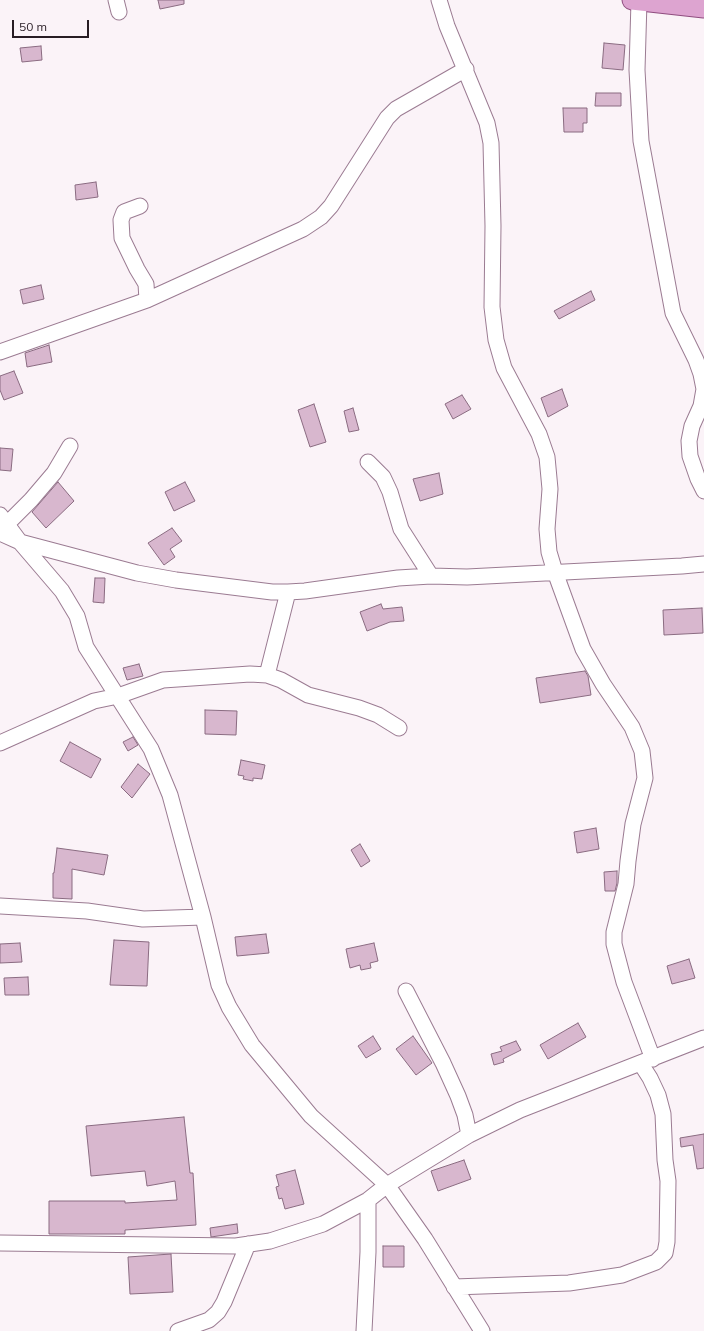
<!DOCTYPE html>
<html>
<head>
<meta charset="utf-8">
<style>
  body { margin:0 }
  #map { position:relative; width:704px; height:1331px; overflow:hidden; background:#fbf3f8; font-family:Mulish,sans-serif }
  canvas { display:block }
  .scale { position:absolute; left:12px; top:20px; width:77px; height:18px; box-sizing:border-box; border:2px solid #281c24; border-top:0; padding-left:5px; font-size:12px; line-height:14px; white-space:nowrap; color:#281c24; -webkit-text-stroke:3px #fbf3f8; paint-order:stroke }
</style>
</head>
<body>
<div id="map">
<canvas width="704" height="1331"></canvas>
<div class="scale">50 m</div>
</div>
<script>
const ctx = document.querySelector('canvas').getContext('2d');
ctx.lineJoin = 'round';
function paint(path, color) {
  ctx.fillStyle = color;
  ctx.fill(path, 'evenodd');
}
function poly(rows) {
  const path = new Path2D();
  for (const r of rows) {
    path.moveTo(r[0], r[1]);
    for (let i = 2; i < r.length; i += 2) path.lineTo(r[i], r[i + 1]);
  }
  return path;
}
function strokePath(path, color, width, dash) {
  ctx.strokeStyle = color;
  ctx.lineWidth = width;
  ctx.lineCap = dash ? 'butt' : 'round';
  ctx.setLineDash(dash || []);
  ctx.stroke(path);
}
const building = poly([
  [158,0,184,0,184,4,160,9,158,0],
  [604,43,625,45,623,70,602,68,604,43],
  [41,46,42,60,22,62,20,48,41,46],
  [596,93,621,93,621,106,595,106,596,93],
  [563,108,587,108,587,123,583,123,583,132,564,132,563,108],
  [96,182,98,197,76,200,75,185,96,182],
  [41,285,44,299,23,304,20,290,41,285],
  [591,291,595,300,559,319,554,311,591,291],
  [49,345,52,362,27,367,25,353,49,345],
  [14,371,23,393,4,400,0,390,0,376,14,371],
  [562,389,568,406,548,417,541,398,562,389],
  [462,395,471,409,453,419,445,404,462,395],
  [314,404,326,442,310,447,298,410,314,404],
  [353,408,359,430,349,432,344,411,353,408],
  [0,448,13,449,11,471,0,470,0,448],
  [439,473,443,494,420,501,413,479,439,473],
  [58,482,74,501,46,528,32,512,58,482],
  [185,482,195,501,174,511,165,492,185,482],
  [172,528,182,541,170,549,175,557,164,565,148,543,172,528],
  [95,578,105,578,104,603,93,602,95,578],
  [381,604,383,609,402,607,404,621,390,622,367,631,360,612,381,604],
  [702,608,703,633,664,635,663,610,702,608],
  [139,664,143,676,127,680,123,668,139,664],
  [585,671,588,676,591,695,540,703,536,678,585,671],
  [205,710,237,711,236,735,205,734,205,710],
  [133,737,138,745,128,751,123,742,133,737],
  [70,742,101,759,91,778,60,761,70,742],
  [241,760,265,765,262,779,253,778,253,781,243,779,244,776,238,775,241,760],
  [138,764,150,774,132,798,121,787,138,764],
  [596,828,599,849,577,853,574,832,596,828],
  [360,844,370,861,361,867,351,850,360,844],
  [57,848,108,855,104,875,72,869,72,899,53,898,53,873,54,873,57,848],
  [617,871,617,883,615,891,605,891,604,872,617,871],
  [266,934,269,953,237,956,235,937,266,934],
  [114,940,149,942,147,986,110,985,114,940],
  [20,943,22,962,0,963,0,944,20,943],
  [374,943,378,961,370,963,371,968,361,970,360,965,350,968,346,949,374,943],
  [689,959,695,978,672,984,667,966,689,959],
  [28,977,29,995,5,995,4,978,28,977],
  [578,1023,586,1037,548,1059,540,1045,578,1023],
  [373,1036,381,1049,366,1058,358,1046,373,1036],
  [413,1036,432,1063,416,1075,396,1049,413,1036],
  [516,1041,521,1050,503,1059,504,1062,494,1065,491,1054,502,1051,500,1047,516,1041],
  [184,1117,190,1173,193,1173,196,1225,125,1230,125,1234,49,1234,49,1201,125,1201,125,1203,177,1200,175,1181,147,1186,145,1171,91,1176,86,1126,184,1117],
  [704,1134,704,1168,697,1169,693,1145,681,1147,680,1138,704,1134],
  [464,1160,471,1179,438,1191,431,1171,464,1160],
  [295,1170,304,1204,285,1209,282,1198,279,1199,276,1187,279,1186,276,1175,295,1170],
  [237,1224,238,1233,211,1237,210,1228,237,1224],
  [383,1246,404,1246,404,1267,383,1267,383,1246],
  [171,1254,173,1292,130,1294,128,1257,171,1254]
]);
paint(building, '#d8b7ce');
strokePath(building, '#8a6b81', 1);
const minor = poly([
  [116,0,119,12],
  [439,0,447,26,487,123,491,143,493,226,492,307,496,340,504,368,539,434,547,457,550,489,547,529,549,552,555,572,583,649,603,684,632,727,642,751,645,778,633,824,628,861,626,884,614,932,614,944,624,982,653,1059],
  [639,1,637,70,641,141,673,313,696,360,701,374,704,389,701,406,692,426,689,441,690,456,698,479,704,491],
  [140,206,124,212,121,220,122,238,137,269,146,284,147,300],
  [0,352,147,300,303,229,321,217,331,206,387,118,396,109,466,69],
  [368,462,383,477,390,492,401,529,431,576],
  [0,515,20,542,62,591,77,616,86,647,151,749,170,795,203,917,219,985,229,1007,252,1045,311,1116,387,1185,425,1239,482,1331],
  [7,524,31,500,54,473,70,446],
  [0,533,20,542,137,573,176,580,272,592,288,592,305,591,398,578,431,576,467,577,682,566,704,564],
  [267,675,288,592],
  [0,743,94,701,118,696,163,680,250,674,267,675,281,680,308,695,359,708,378,715,399,728],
  [0,906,87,911,143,919,203,917],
  [406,991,443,1063,458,1096,465,1115,469,1135],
  [0,1243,236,1246,270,1241,323,1224,368,1200,387,1185,469,1135,520,1110,704,1038],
  [454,1287,569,1283,622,1275,656,1262,665,1253,667,1242,668,1181,665,1160,663,1114,658,1095,650,1078,641,1064],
  [178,1331,209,1320,218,1312,224,1302,248,1244],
  [364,1331,368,1252,368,1200]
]);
const major = poly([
  [632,0,704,8]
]);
strokePath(minor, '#9b7b92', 17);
strokePath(major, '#8f4d7f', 21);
strokePath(minor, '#fff', 15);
strokePath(major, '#dda4d0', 19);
</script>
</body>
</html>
